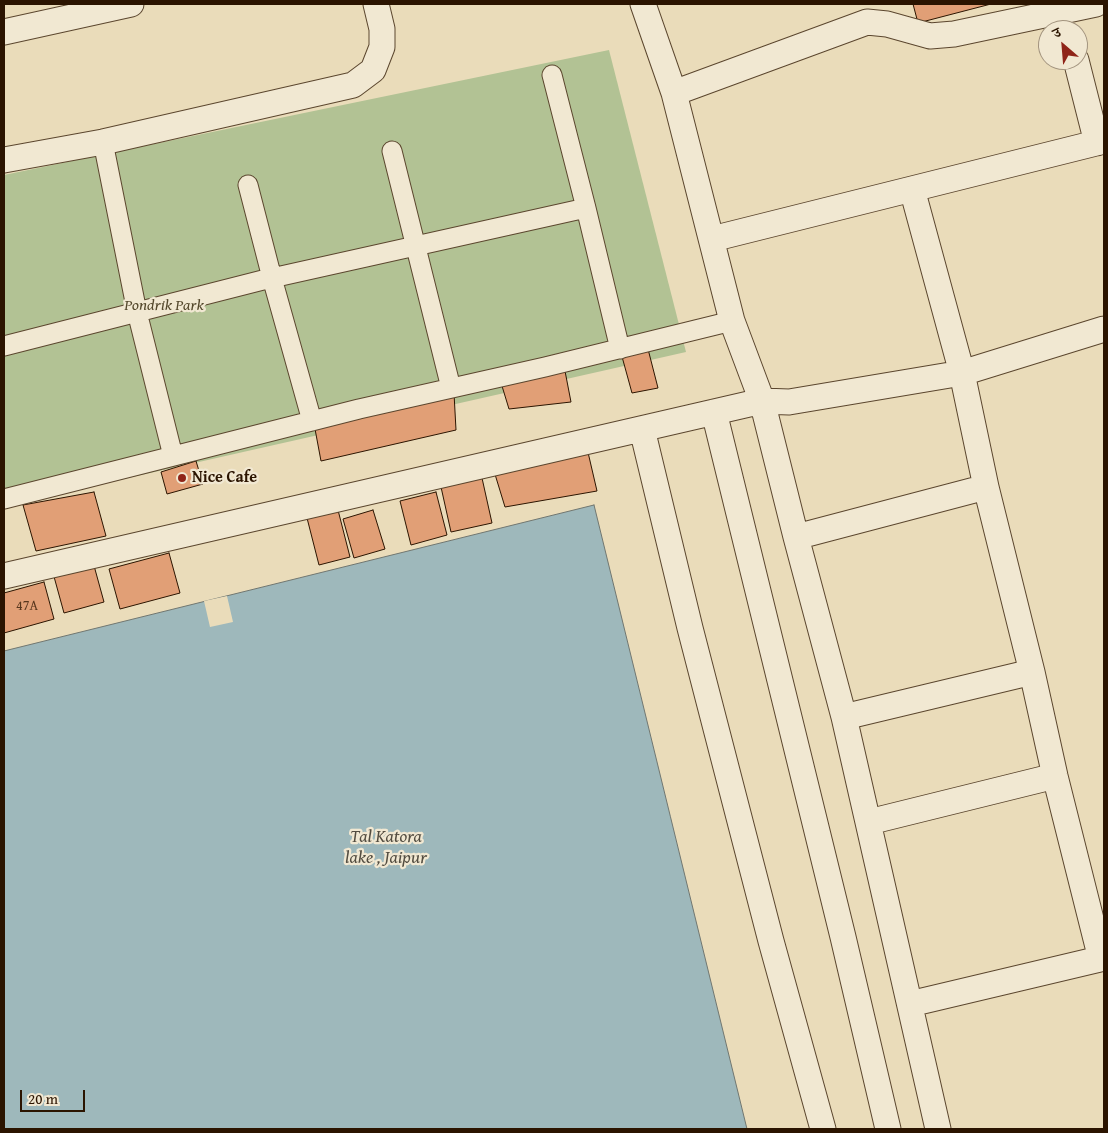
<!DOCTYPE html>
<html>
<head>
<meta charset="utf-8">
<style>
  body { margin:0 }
  #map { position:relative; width:1108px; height:1133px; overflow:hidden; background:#eadcba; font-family:"Gentium Book Plus","Noto Serif Devanagari",serif }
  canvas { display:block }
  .frame { position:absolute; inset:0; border:5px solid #2b1400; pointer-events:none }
  .north { position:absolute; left:1038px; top:20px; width:50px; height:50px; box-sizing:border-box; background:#f1e8d2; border:1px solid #a2937e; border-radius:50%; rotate:333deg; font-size:14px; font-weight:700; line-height:20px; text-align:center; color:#2b1400 }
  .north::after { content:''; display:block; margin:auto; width:18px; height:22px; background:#8f2418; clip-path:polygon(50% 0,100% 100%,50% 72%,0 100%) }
  .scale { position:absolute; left:20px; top:1090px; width:65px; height:22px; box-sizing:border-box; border:2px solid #2b1400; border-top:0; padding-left:6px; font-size:15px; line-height:18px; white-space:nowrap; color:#2b1400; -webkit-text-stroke:4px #f1e8d2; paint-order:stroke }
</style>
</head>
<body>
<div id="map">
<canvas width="1108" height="1133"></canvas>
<div class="frame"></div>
<div class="north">उ</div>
<div class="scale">20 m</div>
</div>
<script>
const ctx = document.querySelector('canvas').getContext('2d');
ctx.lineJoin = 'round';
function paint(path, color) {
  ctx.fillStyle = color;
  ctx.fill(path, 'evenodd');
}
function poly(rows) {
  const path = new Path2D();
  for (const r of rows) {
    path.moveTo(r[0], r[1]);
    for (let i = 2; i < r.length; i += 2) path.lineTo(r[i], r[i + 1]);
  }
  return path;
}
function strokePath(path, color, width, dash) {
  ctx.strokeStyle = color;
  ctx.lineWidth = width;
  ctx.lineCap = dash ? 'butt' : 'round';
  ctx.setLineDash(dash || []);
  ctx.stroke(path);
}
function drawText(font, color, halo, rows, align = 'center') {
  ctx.font = font + ' "Gentium Book Plus",serif';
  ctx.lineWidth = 4.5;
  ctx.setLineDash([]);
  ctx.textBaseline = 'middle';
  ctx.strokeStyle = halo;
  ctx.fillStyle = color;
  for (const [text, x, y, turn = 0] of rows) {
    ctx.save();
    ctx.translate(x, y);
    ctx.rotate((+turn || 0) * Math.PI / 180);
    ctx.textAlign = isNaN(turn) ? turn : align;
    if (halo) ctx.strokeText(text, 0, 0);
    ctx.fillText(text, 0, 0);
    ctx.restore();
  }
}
paint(poly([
  [609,50,686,352,4,506,4,175]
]), '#b2c294');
const water = poly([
  [594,505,747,1129,4,1129,4,651,594,505]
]);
paint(water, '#9eb8bb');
strokePath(water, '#707670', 1);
paint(poly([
  [227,596,233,622,210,627,204,601]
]), '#eadcba');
const building = poly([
  [913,4,991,4,918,23,913,4],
  [648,349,658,388,632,393,621,353,648,349],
  [565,371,571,402,509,409,502,386,565,371],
  [454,393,456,430,321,461,315,429,454,393],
  [587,448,597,491,505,507,494,471,587,448],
  [196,461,203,484,167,494,161,472,196,461],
  [482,478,492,523,451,532,441,487,482,478],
  [94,492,106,536,36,551,23,505,94,492],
  [436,492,447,535,411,545,400,501,436,492],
  [338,510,350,557,319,565,307,518,338,510],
  [373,510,385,549,354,558,343,519,373,510],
  [169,553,180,593,120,609,109,569,169,553],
  [93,562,104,602,64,613,53,573,93,562],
  [44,582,54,619,4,633,4,593,44,582]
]);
paint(building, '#e19f76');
strokePath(building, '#2b1400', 1);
const pedestrian = poly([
  [552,75,586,208,620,349],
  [103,142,137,312,173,456],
  [392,151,451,388],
  [248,185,272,278,312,421],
  [4,346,263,280,586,208],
  [4,499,359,409,545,367,732,321]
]);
const minor = poly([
  [643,4,674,93,732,321,762,401,796,537,844,717,938,1129],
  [4,32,131,4],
  [1076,60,1097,143],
  [674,93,867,22,887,24,930,36,954,34,1096,4],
  [4,160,103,142,353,85,373,70,382,47,382,29,376,4],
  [912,189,962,373,986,487,1032,672,1055,776,1101,959],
  [712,239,1104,141],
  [714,412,843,937,888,1129],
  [642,429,690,628,771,941,823,1129],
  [796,537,986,487],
  [4,576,762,401,789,402,962,373,1104,329],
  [844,717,1032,672],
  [869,822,1055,776],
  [910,1004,1104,958]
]);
strokePath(pedestrian, '#5b462e', 21);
strokePath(minor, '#5b462e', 27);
strokePath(pedestrian, '#f1e8d2', 19);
strokePath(minor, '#f1e8d2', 25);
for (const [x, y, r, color] of [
  [182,478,5,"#8f2418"]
]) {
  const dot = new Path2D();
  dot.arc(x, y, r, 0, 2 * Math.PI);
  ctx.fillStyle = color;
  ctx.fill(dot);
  strokePath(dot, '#f1e8d2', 2);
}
drawText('14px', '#58371e', null, [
  ["47A",27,606]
]);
drawText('italic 16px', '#54482c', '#f1e8d2', [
  ["Pondrik Park",164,306]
]);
drawText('bold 16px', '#2b1400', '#f1e8d2', [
  ["Nice Cafe",192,478]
], 'left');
drawText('italic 18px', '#534d41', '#f1e8d2', [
  ["Tal Katora",386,837],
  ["lake , Jaipur",386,858]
]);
</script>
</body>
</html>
